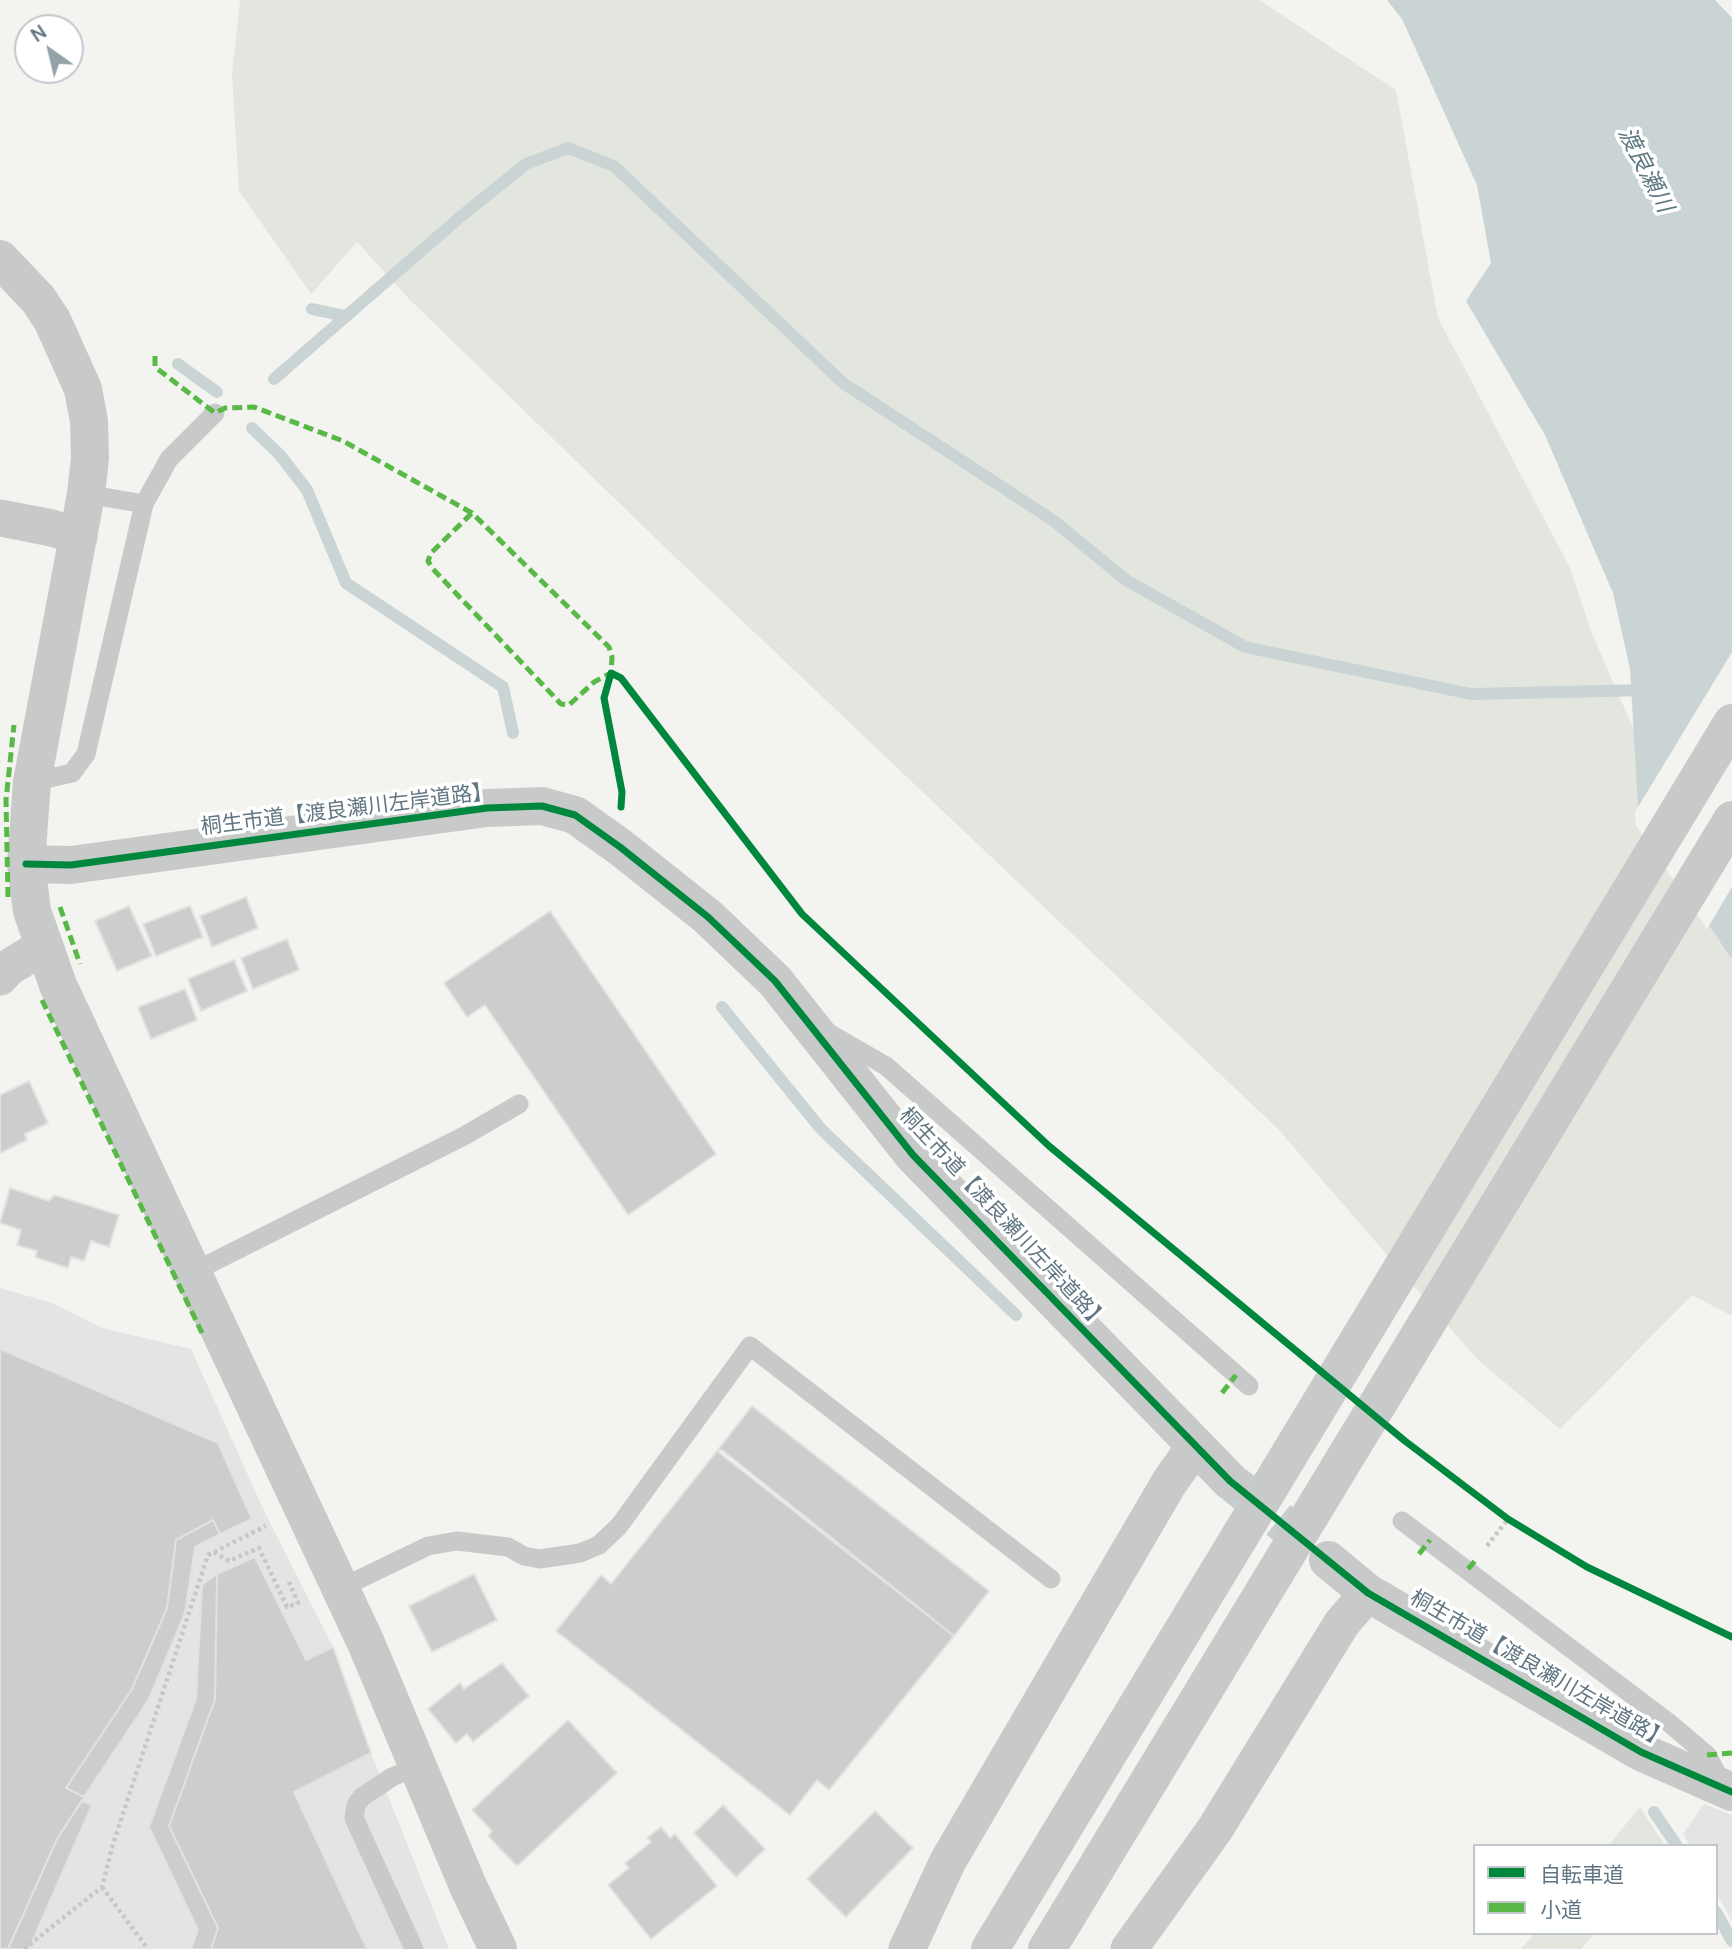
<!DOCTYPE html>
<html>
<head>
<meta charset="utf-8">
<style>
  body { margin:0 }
  #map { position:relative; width:1732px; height:1949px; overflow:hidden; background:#f3f3f0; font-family:Manrope,"Noto Sans JP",sans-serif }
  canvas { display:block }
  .legend { position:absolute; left:1473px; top:1844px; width:245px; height:91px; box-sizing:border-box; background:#fff; border:2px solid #c0c8cd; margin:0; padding:9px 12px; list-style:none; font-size:21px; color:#617682 }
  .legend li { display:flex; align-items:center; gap:14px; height:35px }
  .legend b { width:35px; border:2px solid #c0c8cd }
  .north { position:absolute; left:14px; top:14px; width:70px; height:70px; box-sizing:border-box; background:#fff; border:2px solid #c0c8cd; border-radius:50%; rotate:326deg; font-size:19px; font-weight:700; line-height:28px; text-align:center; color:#617682 }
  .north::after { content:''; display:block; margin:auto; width:24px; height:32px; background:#94a2a8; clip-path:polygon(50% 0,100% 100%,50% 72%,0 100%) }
</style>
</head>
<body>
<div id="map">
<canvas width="1732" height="1949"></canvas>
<ul class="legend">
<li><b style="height:9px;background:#00873e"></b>自転車道</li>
<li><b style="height:9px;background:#58b947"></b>小道</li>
</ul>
<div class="north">N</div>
</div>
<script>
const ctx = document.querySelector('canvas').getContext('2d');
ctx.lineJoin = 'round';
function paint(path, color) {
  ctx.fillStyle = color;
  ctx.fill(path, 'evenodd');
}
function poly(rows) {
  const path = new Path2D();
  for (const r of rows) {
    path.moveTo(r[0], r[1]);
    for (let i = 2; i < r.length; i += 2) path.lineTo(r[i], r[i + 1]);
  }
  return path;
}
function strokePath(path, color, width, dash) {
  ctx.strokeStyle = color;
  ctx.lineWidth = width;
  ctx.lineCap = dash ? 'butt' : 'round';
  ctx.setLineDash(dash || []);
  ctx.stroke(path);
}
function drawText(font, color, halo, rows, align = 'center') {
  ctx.font = font + ' Manrope,"Noto Sans JP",sans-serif';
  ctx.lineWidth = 7;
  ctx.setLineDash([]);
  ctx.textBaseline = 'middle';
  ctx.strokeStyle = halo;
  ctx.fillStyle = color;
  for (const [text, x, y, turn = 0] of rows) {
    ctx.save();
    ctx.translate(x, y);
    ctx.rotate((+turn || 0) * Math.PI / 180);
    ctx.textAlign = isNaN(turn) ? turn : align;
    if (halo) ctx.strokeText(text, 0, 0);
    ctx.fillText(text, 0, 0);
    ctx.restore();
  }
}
paint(poly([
  [0,1288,52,1303,102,1328,191,1349,265,1513,333,1647,371,1753,449,1949,0,1949],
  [1704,1804,1732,1815,1732,1921,1716,1892,1716,1846,1690,1846,1683,1834]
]), '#e3e4e3');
paint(poly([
  [240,0,1259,0,1396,90,1438,318,1570,568,1592,634,1732,954,1732,1316,1692,1295,1560,1429,1477,1359,1278,1129,676,558,409,299,357,242,311,294,239,191,232,74],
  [1640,1807,1665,1846,1608,1846],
  [1535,1933,1595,1933,1581,1949,1521,1949]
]), '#e2e6de');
paint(poly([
  [1387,0,1715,0,1732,18,1732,959,1639,824,1630,669,1613,593,1545,435,1466,301,1491,263,1477,185,1402,19]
]), '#cad4d5');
paint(poly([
  [1732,652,1732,887,1707,929,1636,826,1635,812]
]), '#f3f3f0');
strokePath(poly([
  [312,309,345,316],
  [178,364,217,392],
  [274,379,459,218,526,164,568,148,614,166,843,383,1054,521,1126,580,1245,647,1471,694,1648,690],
  [252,428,280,455,307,490,346,583,503,687,513,733],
  [722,1007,821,1129,1016,1315],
  [1654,1812,1677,1846],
  [1716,1912,1732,1941]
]), '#cad4d5', 12);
const building = poly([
  [246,897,258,928,212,947,200,916,246,897],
  [129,906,152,956,117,971,95,921,129,906],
  [190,906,203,937,156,956,143,924,190,906],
  [550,911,716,1154,628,1215,485,1005,467,1017,444,983,550,911],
  [287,939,299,970,253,989,241,958,287,939],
  [234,960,247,991,201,1011,188,979,234,960],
  [185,989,197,1020,151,1039,138,1007,185,989],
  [29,1081,48,1123,25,1134,27,1140,0,1153,0,1095,29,1081],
  [10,1188,49,1201,54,1195,119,1215,109,1247,91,1241,84,1261,71,1257,68,1268,35,1257,37,1251,17,1245,21,1230,0,1223,10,1188],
  [0,1349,218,1443,252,1519,220,1534,213,1520,176,1540,167,1608,132,1689,66,1788,84,1797,57,1839,8,1949,0,1949,0,1349],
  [752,1406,989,1591,954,1636,717,1451,752,1406],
  [722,1450,954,1636,829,1790,817,1780,790,1815,556,1631,601,1575,611,1584,717,1451,722,1450],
  [213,1520,220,1534,195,1547,185,1613,149,1699,84,1797,66,1788,132,1689,167,1608,176,1540,213,1520],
  [255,1557,306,1660,333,1647,371,1753,294,1792,367,1949,211,1949,218,1928,169,1826,215,1699,217,1574,255,1557],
  [217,1574,215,1699,169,1826,218,1928,211,1949,191,1949,198,1930,149,1827,196,1699,202,1585,217,1574],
  [474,1574,497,1620,432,1652,409,1606,474,1574],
  [502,1663,529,1696,473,1742,467,1734,456,1743,428,1709,460,1683,464,1689,502,1663],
  [568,1720,617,1773,517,1866,488,1836,492,1831,472,1810,568,1720],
  [82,1801,92,1805,29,1949,8,1949,57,1839,82,1801],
  [723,1805,765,1849,736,1877,694,1833,723,1805],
  [875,1811,913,1848,846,1917,807,1879,875,1811],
  [661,1827,670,1838,675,1834,717,1886,651,1939,608,1885,629,1868,625,1863,651,1842,647,1838,661,1827]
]);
paint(building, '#cbcecd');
strokePath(building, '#e2e2e0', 2);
strokePath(poly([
  [1234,1484,1323,1556]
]), '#c7cecf', 38, [38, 19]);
strokePath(poly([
  [1487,1546,1508,1519],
  [214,1552,229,1561,259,1548,287,1607,298,1603,289,1582],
  [102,1887,148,1949],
  [24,1949,102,1887,113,1844,208,1555,266,1526]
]), '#c6c8c8', 4.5, [3.5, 3.5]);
strokePath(poly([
  [86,494,144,504],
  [32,782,72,773,86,754,144,504,169,459,215,413],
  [827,1032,886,1066,1249,1386],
  [191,1273,464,1136,519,1104],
  [1402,1521,1668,1722,1707,1755,1723,1785],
  [341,1588,428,1546,457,1541,508,1547,524,1556,540,1559,580,1553,599,1545,619,1526,750,1346,1051,1579],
  [414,1949,354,1818,356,1805,362,1797,392,1777,419,1766]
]), '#c8caca', 19);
strokePath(poly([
  [0,518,52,528,79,537],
  [0,977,8,968,44,946],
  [907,1949,948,1861,1169,1483,1195,1446],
  [1129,1949,1215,1829,1342,1623,1368,1593]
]), '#c8caca', 37);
strokePath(poly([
  [0,259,38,299,52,320,83,389,89,421,90,458,86,494,32,782,26,864,32,911,58,985,366,1643,468,1886,498,1949],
  [26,864,71,865,487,808,542,806,575,815,620,847,708,917,775,981,913,1155,1230,1481],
  [1328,1560,1368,1593,1641,1752,1732,1792],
  [990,1949,1732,723],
  [1047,1949,1732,820]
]), '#c8caca', 38);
strokePath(poly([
  [155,356,155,367,215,413,225,408,254,407,343,441,472,513,609,647,612,657,611,673,594,682,569,705,561,704,432,568,428,561,431,553,472,513],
  [8,897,6,800,14,725],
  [60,907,80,964],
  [42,1000,202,1333],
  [1222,1393,1236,1375],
  [1419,1554,1430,1540],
  [1468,1569,1475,1561],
  [1707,1755,1732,1753]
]), '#58b947', 5, [10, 5]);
strokePath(poly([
  [621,807,622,792,604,698,611,673,621,678,802,914,1049,1146,1405,1441,1508,1519,1587,1567,1732,1637],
  [26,864,71,865,487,808,542,806,575,815,620,847,708,917,775,981,913,1155,1230,1481,1368,1593,1641,1752,1732,1792]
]), '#00873e', 7);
drawText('21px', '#617682', '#fff', [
  ["桐生市道【渡良瀬川左岸道路】",347,810,-7],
  ["桐生市道【渡良瀬川左岸道路】",1003,1219,47],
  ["桐生市道【渡良瀬川左岸道路】",1539,1670,30]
]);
drawText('italic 23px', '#5d7980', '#fff', [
  ["渡良瀬川",1645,170,63]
]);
</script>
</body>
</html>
